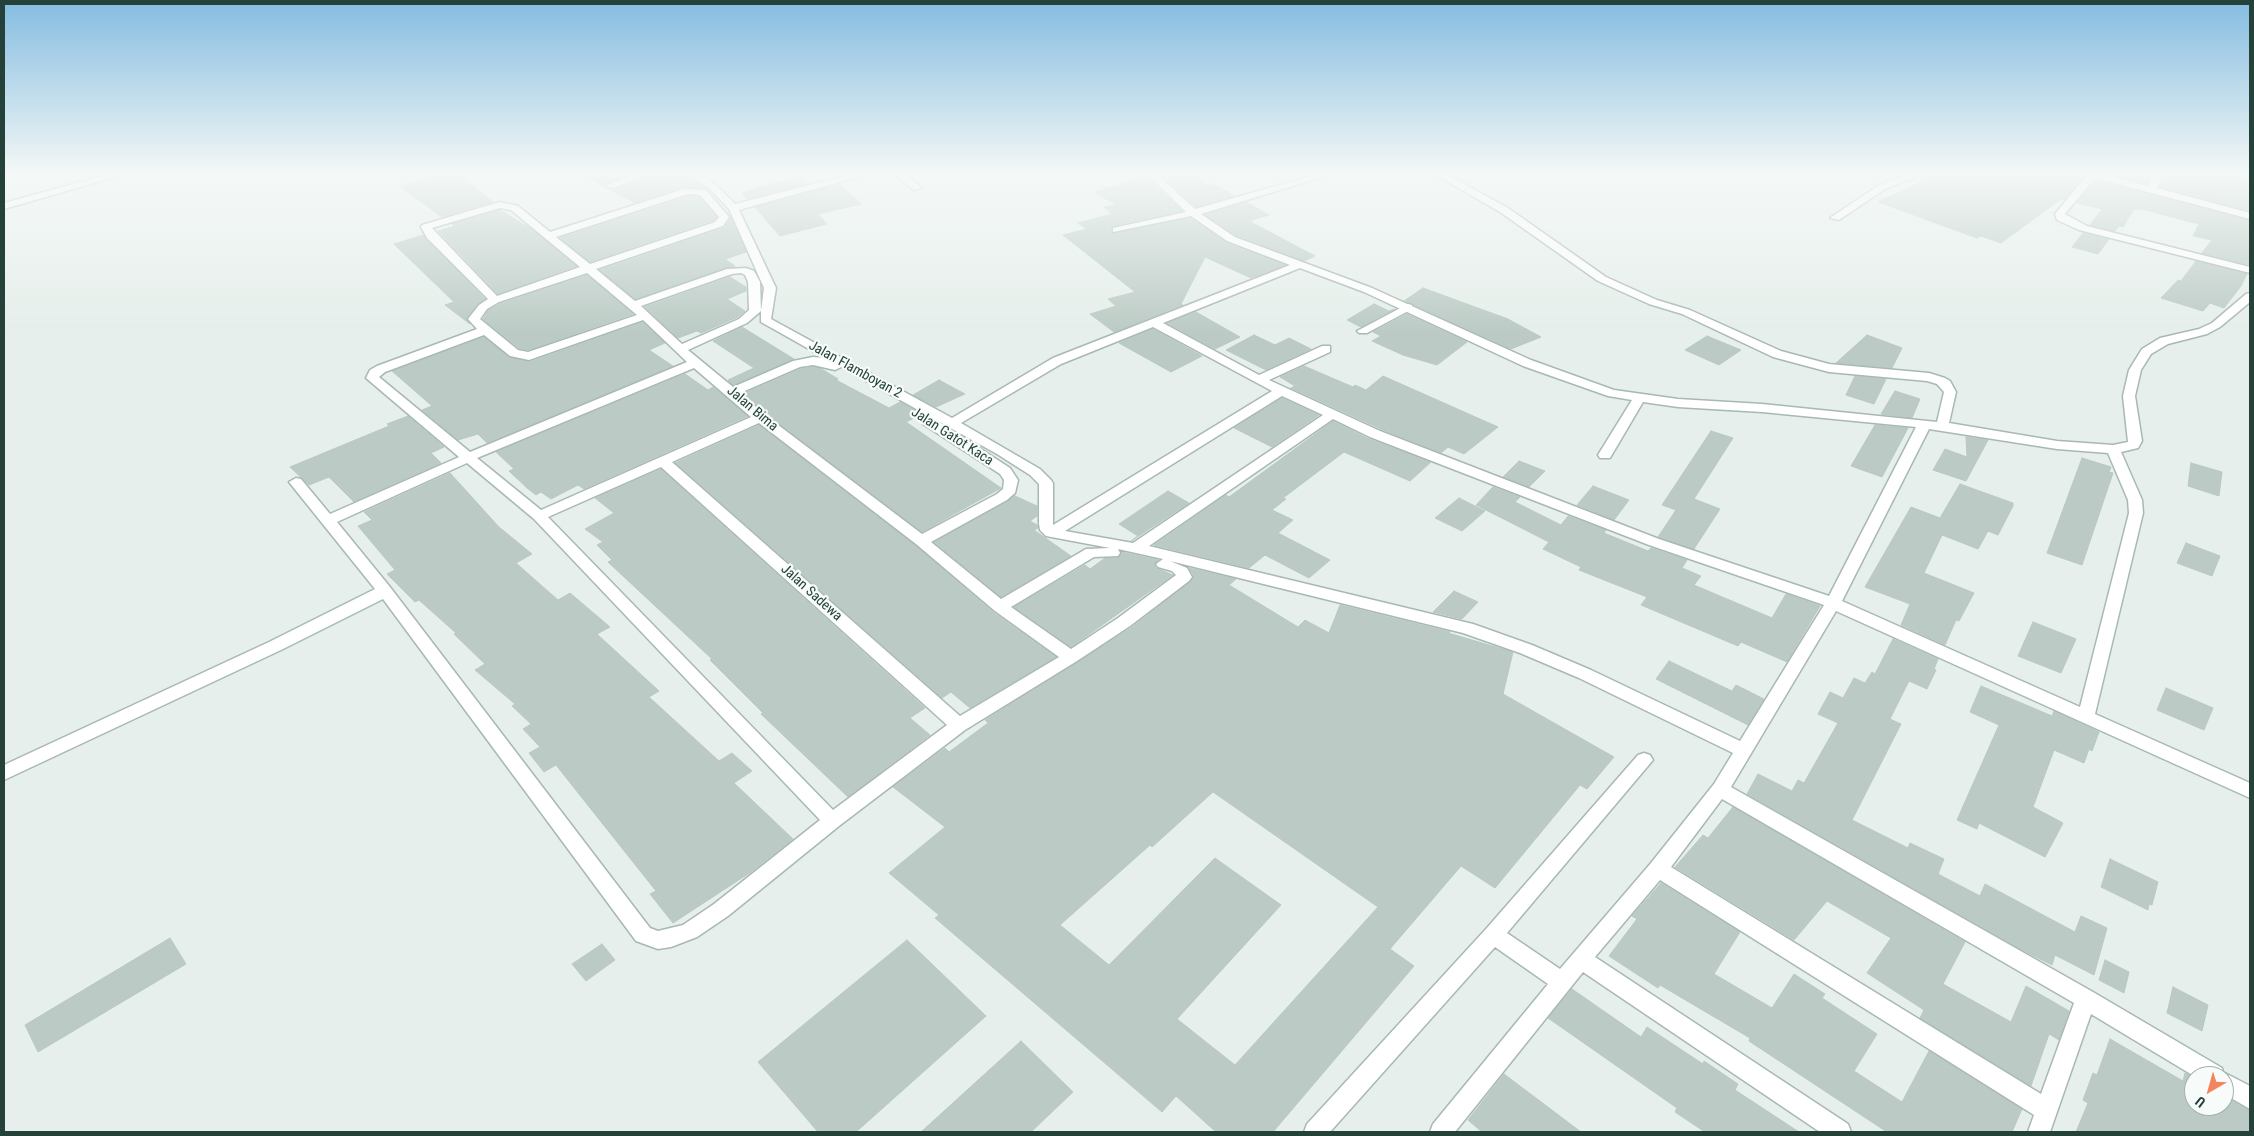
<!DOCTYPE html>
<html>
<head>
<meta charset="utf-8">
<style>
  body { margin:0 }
  #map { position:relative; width:2254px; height:1136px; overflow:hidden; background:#e6efeb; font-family:"Roboto Condensed",sans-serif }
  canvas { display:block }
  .frame { position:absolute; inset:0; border:5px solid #24423a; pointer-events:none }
  .north { position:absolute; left:2184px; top:1066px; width:50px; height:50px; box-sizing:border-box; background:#f7fbf9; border:1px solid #a3b1ad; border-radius:50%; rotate:218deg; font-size:14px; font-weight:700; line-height:20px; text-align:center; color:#24423a }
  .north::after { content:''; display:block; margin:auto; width:18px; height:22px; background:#f4845f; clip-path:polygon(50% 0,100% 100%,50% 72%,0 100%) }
</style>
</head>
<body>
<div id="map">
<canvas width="2254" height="1136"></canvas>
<div class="frame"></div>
<div class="north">U</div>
</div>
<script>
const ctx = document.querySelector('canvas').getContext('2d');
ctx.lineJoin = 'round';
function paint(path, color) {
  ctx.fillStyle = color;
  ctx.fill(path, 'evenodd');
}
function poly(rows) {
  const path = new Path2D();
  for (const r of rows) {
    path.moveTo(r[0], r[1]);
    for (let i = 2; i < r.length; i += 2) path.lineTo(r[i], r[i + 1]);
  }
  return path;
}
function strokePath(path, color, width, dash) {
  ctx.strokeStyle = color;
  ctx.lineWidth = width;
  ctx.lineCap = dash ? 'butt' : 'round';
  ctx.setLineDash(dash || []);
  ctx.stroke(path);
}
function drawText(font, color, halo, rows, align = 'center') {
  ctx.font = font + ' "Roboto Condensed",sans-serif';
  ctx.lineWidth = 4.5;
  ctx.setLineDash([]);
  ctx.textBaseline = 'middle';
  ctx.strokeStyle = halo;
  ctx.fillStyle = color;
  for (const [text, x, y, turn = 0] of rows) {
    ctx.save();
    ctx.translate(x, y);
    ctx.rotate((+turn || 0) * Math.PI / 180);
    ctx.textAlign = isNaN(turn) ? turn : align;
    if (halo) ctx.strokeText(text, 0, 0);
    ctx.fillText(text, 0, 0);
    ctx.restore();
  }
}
const building = poly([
  [437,175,460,175,493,202,442,217,399,186,437,175],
  [585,175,627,175,603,186,585,175],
  [648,175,683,175,705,188,683,187,634,203,609,189,614,190,648,175],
  [1161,175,1197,175,1208,186,1214,184,1235,196,1196,207,1161,175],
  [1923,175,2085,175,2064,200,2061,199,2001,243,1981,236,1977,238,1878,202,1922,181,1923,175],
  [2113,175,2152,175,2147,184,2113,175],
  [2166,175,2228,175,2250,180,2250,211,2160,187,2166,175],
  [1146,176,1182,211,1113,226,1112,233,1191,218,1226,243,1285,265,1251,278,1205,257,1181,304,1183,305,1114,332,1090,314,1116,306,1108,299,1135,292,1063,235,1087,229,1078,223,1112,214,1104,207,1116,205,1094,192,1146,176],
  [799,177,807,184,747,199,742,192,799,177],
  [2096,180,2250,221,2250,265,2202,253,2212,240,2193,236,2199,224,2145,210,2134,209,2123,227,2119,226,2115,231,2090,225,2102,209,2077,203,2096,180],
  [839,184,861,204,818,214,827,224,780,236,755,207,839,184],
  [688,196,699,197,717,217,714,220,590,262,560,238,688,196],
  [1246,202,1269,215,1249,221,1315,256,1304,261,1236,235,1205,215,1246,202],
  [500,210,533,230,576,266,498,294,438,231,455,226,452,224,500,210],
  [731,218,746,252,725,259,735,266,635,299,600,270,724,228,731,218],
  [2083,233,2109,239,2098,254,2072,247,2083,233],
  [423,235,485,299,478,304,467,318,470,324,445,305,454,302,394,244,423,235],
  [2196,261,2247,274,2241,286,2224,308,2210,303,2203,311,2161,298,2178,280,2181,281,2196,261],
  [587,275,633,314,528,350,519,348,483,319,488,310,500,304,587,275],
  [730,277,746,287,746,291,727,299,745,311,738,317,701,333,697,331,678,338,645,307,730,277],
  [1423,288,1508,319,1541,337,1511,349,1404,301,1423,288],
  [1374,304,1389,311,1395,309,1361,327,1347,320,1374,304],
  [1196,312,1240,337,1215,349,1167,323,1196,312],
  [1407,314,1467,342,1437,365,1403,355,1372,341,1381,336,1373,332,1407,314],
  [643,322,665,343,649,350,673,366,487,443,478,434,458,440,422,410,432,406,392,371,484,337,509,357,530,362,643,322],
  [742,327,794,359,733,385,728,380,754,368,713,341,742,327],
  [1153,329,1202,356,1171,372,1119,343,1153,329],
  [1254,335,1275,345,1289,338,1311,349,1266,370,1226,350,1254,335],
  [1867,335,1902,348,1892,368,1836,363,1867,335],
  [1707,336,1741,350,1719,365,1685,350,1707,336],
  [1304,366,1353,387,1355,385,1366,390,1383,376,1498,427,1464,454,1448,447,1441,453,1381,429,1291,388,1295,386,1280,377,1304,366],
  [813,367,820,368,838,379,836,380,889,408,900,402,922,414,906,422,1001,488,922,532,766,414,743,394,801,369,813,367],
  [685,374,708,390,713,387,748,416,584,489,578,485,551,499,541,492,536,495,527,488,509,471,514,469,496,452,685,374],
  [1855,376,1886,379,1874,404,1846,395,1855,376],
  [939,380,965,394,936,407,913,395,939,380],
  [1895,391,1920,399,1912,418,1881,414,1895,391],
  [1282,398,1319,415,1272,447,1234,428,1282,398],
  [408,416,444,447,431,453,441,463,354,502,329,477,309,485,290,467,389,426,387,424,408,416],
  [1333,421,1369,439,1431,462,1410,481,1344,452,1283,498,1286,499,1272,510,1293,520,1278,533,1330,560,1309,578,1265,555,1249,568,1154,545,1226,495,1229,497,1333,421],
  [759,425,915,545,994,613,1056,657,970,708,951,692,942,698,675,463,759,425],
  [1875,425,1908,428,1882,477,1851,466,1875,425],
  [1711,431,1733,438,1694,499,1720,509,1694,549,1658,537,1676,510,1662,505,1711,431],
  [1966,437,1988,440,1966,481,1933,470,1945,449,1967,457,1966,437],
  [2082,458,2111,467,2109,472,2113,473,2082,565,2047,553,2082,458],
  [1519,461,1545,471,1529,487,1503,477,1519,461],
  [2191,463,2222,472,2219,496,2188,486,2191,463],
  [661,469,925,708,910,718,930,735,848,797,761,714,763,713,710,660,712,659,608,562,612,560,597,545,603,542,585,529,614,513,595,498,661,469],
  [450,473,499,527,532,554,516,563,558,600,570,593,610,627,597,634,659,691,649,697,719,761,732,753,752,771,734,783,793,839,751,872,673,923,650,894,656,891,556,765,544,772,529,753,540,747,523,729,531,724,512,706,515,704,475,670,485,664,454,634,456,633,419,600,415,602,387,574,395,570,358,526,372,520,364,512,450,473],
  [1960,484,2013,503,2013,506,1998,535,1988,531,1978,549,1942,535,1924,573,1974,593,1959,621,1956,620,1945,645,1901,625,1910,604,1865,587,1911,507,1940,518,1960,484],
  [1593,486,1629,500,1614,520,1577,505,1593,486],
  [1493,487,1520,497,1515,502,1561,525,1568,516,1606,530,1604,533,1648,551,1651,548,1687,560,1682,568,1701,576,1694,585,1772,618,1786,594,1820,606,1787,662,1741,642,1738,646,1641,605,1647,597,1579,570,1581,567,1543,549,1549,542,1476,505,1493,487],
  [1168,491,1189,503,1131,541,1138,536,1119,524,1168,491],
  [1015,496,1037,506,1037,516,1030,521,1037,525,1038,528,1034,530,1071,556,1001,597,934,542,1015,496],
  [1459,498,1485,511,1462,531,1435,518,1459,498],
  [2186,543,2220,556,2212,576,2177,563,2186,543],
  [1121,552,1158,560,1154,564,1156,568,1173,575,1071,647,1014,607,1085,565,1090,569,1105,558,1118,558,1121,552],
  [1189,568,1236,579,1229,585,1298,627,1305,620,1329,633,1340,605,1450,632,1448,633,1513,652,1503,694,1614,757,1587,789,1580,785,1495,888,1461,866,1390,949,1414,966,1273,1132,1216,1132,1176,1096,1162,1112,935,918,939,915,889,873,945,827,893,787,945,748,949,752,988,723,985,720,1131,628,1190,582,1194,576,1189,568],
  [1213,792,1378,907,1235,1065,1177,1019,1281,905,1215,858,1109,965,1060,925,1150,845,1152,847,1213,792],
  [1454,591,1478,602,1462,619,1433,612,1454,591],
  [2033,622,2076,639,2061,673,2018,656,2033,622],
  [1893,639,1938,659,1934,669,1936,670,1927,689,1909,681,1890,719,1901,724,1852,820,1908,848,1910,843,1944,859,1938,874,1980,896,1985,884,2075,932,2081,916,2107,928,2094,975,2055,955,2052,965,2024,951,1747,794,1758,774,1792,791,1798,780,1804,783,1838,723,1818,714,1830,692,1843,698,1854,678,1865,683,1872,672,1875,674,1893,639],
  [1669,661,1732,691,1736,685,1764,699,1748,725,1656,679,1669,661],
  [1981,686,2052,716,2054,711,2099,732,2092,751,2089,749,2084,763,2054,750,2033,807,2063,823,2045,857,1979,823,1977,829,1957,820,1999,725,1970,712,1981,686],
  [2166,688,2213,708,2204,730,2157,710,2166,688],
  [1733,807,1965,942,1943,984,2011,1022,2026,986,2069,1011,2059,1040,2049,1034,2031,1086,1920,1018,1924,1010,1867,973,1891,938,1827,901,1794,940,1675,867,1703,835,1708,838,1733,807],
  [2110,859,2158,882,2152,905,2149,904,2148,910,2101,887,2110,859],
  [1661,883,1740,932,1714,974,1772,1008,1794,974,1825,994,1822,998,1877,1034,1854,1071,1902,1102,1929,1051,2022,1109,2012,1132,1887,1132,1749,1041,1750,1038,1660,985,1658,988,1609,956,1637,919,1632,916,1661,883],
  [170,938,186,964,38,1052,25,1025,170,938],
  [907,940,986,1016,856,1132,818,1132,758,1062,907,940],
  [602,944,615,960,586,981,572,964,602,944],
  [2105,960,2129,972,2124,993,2099,980,2105,960],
  [2173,987,2208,1005,2202,1031,2167,1013,2173,987],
  [1572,989,1641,1037,1647,1027,1703,1064,1704,1061,1738,1084,1735,1090,1799,1132,1705,1132,1675,1112,1677,1108,1548,1018,1572,989],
  [2110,1039,2183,1081,2185,1073,2194,1078,2194,1106,2224,1106,2224,1096,2250,1111,2250,1132,2076,1132,2088,1103,2083,1100,2093,1073,2097,1075,2110,1039],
  [1021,1041,1073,1092,1031,1132,921,1132,1021,1041],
  [1504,1074,1581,1132,1482,1132,1468,1120,1504,1074]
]);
paint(building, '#bbcac4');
strokePath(building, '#b8c9c2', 1);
const lane = poly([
  [106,175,122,175,4,209,4,203,106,175],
  [1408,304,1412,305,1412,309,1367,333,1359,333,1357,331,1408,304]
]);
const street = poly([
  [632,175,646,175,613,188,605,186,632,175],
  [689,175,700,175,716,185,735,204,849,175,865,175,739,210,776,288,771,319,952,418,1053,358,1290,265,1227,241,1191,216,1113,232,1113,228,1186,212,1148,175,1158,175,1195,209,1314,175,1329,175,1201,214,1235,237,1372,288,1531,360,1614,390,1678,399,1762,404,1937,422,1944,392,1937,384,1927,381,1829,372,1773,357,1682,314,1649,304,1598,281,1500,212,1436,175,1448,175,1508,208,1606,277,1657,300,1690,310,1781,351,1829,364,1929,373,1945,378,1950,381,1956,392,1949,423,2057,441,2113,445,2128,442,2123,396,2129,370,2142,349,2160,338,2199,329,2212,323,2246,294,2250,293,2250,302,2220,327,2207,334,2168,344,2151,354,2141,370,2135,396,2142,441,2138,448,2121,452,2142,500,2143,513,2095,714,2250,783,2250,798,1836,611,1731,787,2093,992,2222,1068,2223,1072,2250,1086,2250,1109,2224,1094,2224,1076,2194,1076,2091,1014,2050,1132,2028,1132,2034,1115,1660,880,1595,957,1848,1124,1851,1132,1820,1132,1583,972,1455,1132,1430,1132,1433,1124,1548,984,1495,947,1330,1132,1304,1132,1307,1124,1486,929,1638,755,1644,753,1650,755,1653,760,1507,933,1560,969,1651,863,1714,784,1733,753,1579,678,1520,653,1463,633,1170,561,1187,568,1192,577,1189,581,1130,626,1077,661,965,730,839,826,728,916,697,937,671,947,658,949,636,941,383,599,281,650,4,780,4,765,269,642,375,589,289,482,296,478,301,479,330,514,459,457,366,378,370,370,377,366,477,329,468,319,479,305,488,299,427,238,421,227,422,225,500,202,518,206,550,232,684,189,706,190,729,217,723,226,596,269,635,301,727,269,746,268,754,271,760,282,761,311,764,288,729,209,710,189,689,175],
  [688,194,700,195,719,217,715,222,590,264,556,237,688,194],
  [500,208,511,210,580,267,497,296,432,228,500,208],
  [1300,268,1364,292,1523,366,1608,396,1632,400,1598,455,1600,458,1610,458,1643,402,1678,407,1762,412,1916,427,1829,596,1659,539,1380,431,1269,380,1330,352,1330,346,1322,346,1259,375,1163,323,1300,268],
  [587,273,637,315,528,352,518,350,480,319,487,309,499,302,587,273],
  [741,273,745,275,748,282,749,310,739,319,682,344,641,306,732,274,741,273],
  [761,311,761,322,825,358,813,357,793,361,733,387,688,350,747,323,761,311],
  [643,320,687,362,470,452,379,377,385,372,484,335,510,356,529,360,643,320],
  [1153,327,1272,391,1053,525,1053,483,1051,480,1040,469,961,423,1061,364,1153,327],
  [813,365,835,370,841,367,997,454,1030,475,1039,484,1039,524,1040,530,1046,536,1110,548,1086,549,1001,599,931,542,1007,500,1015,493,1018,480,1010,468,933,418,923,418,922,421,923,424,1000,474,1004,480,1003,489,997,494,922,534,765,415,740,393,800,367,813,365],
  [694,368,751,417,541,510,477,458,694,368],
  [1282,396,1323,415,1133,543,1065,531,1282,396],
  [1333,419,1370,437,1649,545,1824,605,1740,741,1591,670,1532,645,1473,624,1149,546,1333,419],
  [759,423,916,544,995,611,1059,657,960,716,672,462,759,423],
  [1929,429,2057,449,2108,453,2128,500,2129,513,2080,707,1842,601,1929,429],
  [467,463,534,519,820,820,714,904,683,925,658,931,650,928,390,587,337,522,467,463],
  [661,467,947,725,833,810,548,517,661,467],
  [1118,549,1163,559,1156,564,1158,567,1172,571,1176,575,1118,618,1071,649,1011,607,1094,557,1118,556,1120,553,1118,549],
  [1722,799,2074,1003,2041,1094,1671,867,1722,799],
  [895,175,906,175,922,188,914,190,895,175],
  [1906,175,1920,175,1885,189,1839,220,1830,218,1879,185,1906,175],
  [2087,175,2106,175,2148,186,2154,175,2164,175,2157,188,2250,213,2250,219,2095,178,2065,214,2087,226,2250,267,2250,273,2079,230,2057,220,2055,214,2087,175]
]);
strokePath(lane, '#a8b8b2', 3);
strokePath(street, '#a8b8b2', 3);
paint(lane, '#fff');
paint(street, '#fff');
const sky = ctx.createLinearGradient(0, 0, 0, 334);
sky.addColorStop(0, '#84bce0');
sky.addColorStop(0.52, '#f4f8f6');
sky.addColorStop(1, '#f4f8f600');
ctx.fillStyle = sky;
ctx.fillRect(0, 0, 2254, 334);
drawText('14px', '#24423a', '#f7fbf9', [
  ["Jalan Flamboyan 2",855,370,29],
  ["Jalan Bima",752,409,40],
  ["Jalan Gatot Kaca",952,437,33],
  ["Jalan Sadewa",811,593,42]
]);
</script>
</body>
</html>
